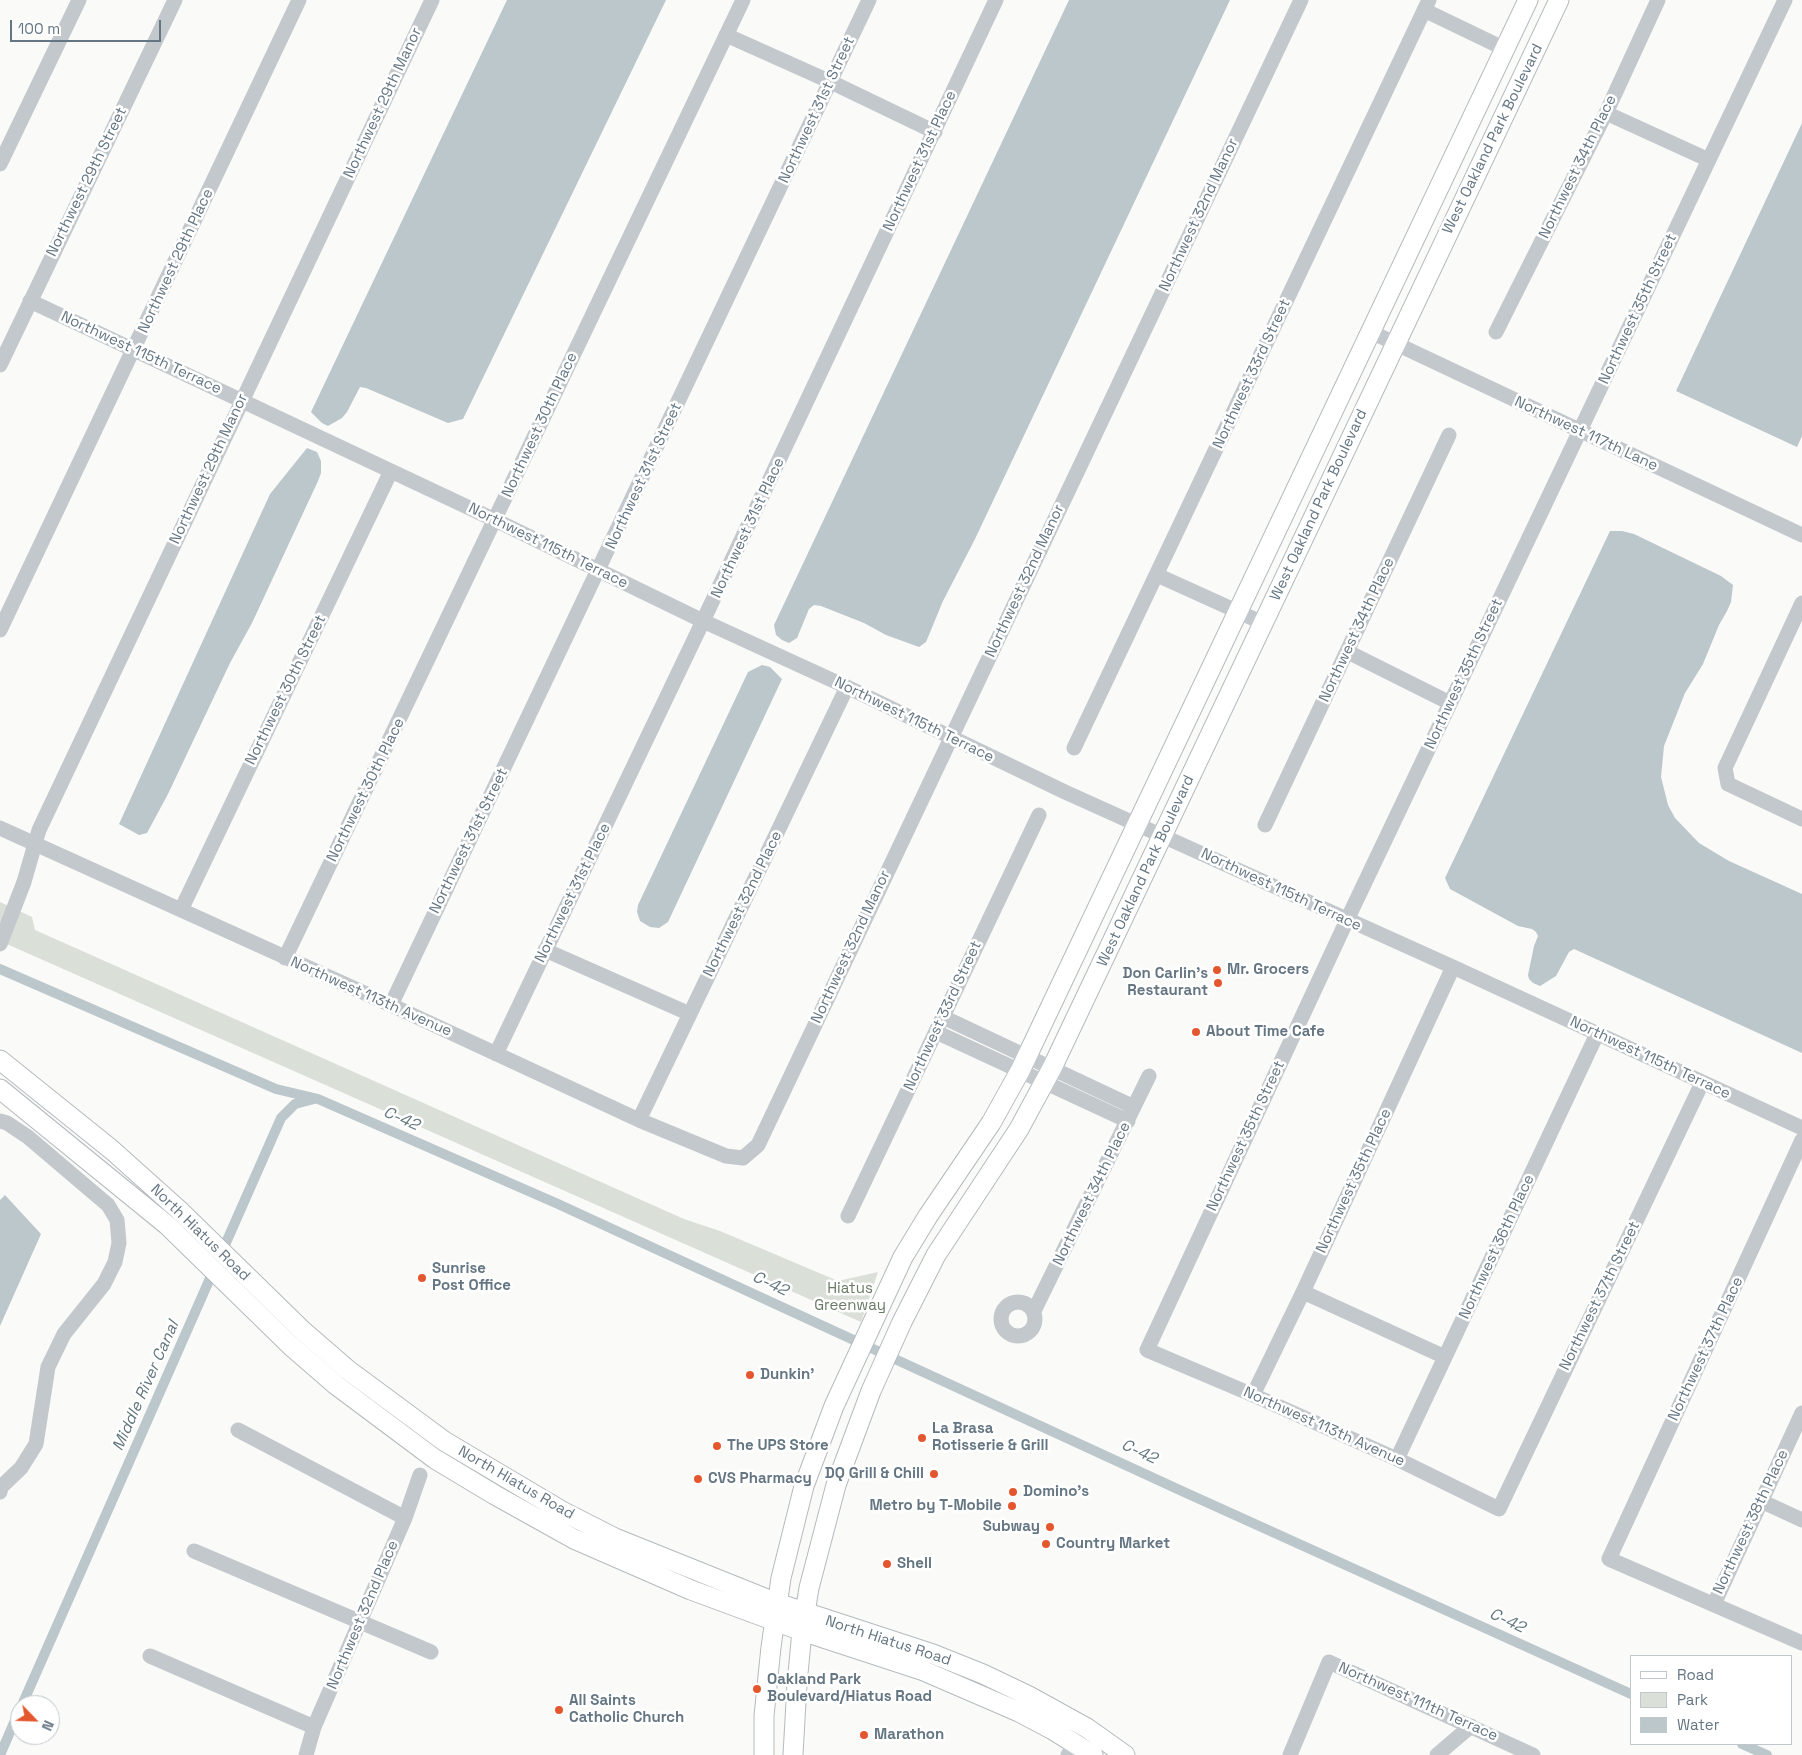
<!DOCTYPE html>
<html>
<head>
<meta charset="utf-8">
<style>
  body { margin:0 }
  #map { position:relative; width:1802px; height:1755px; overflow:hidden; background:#fafaf8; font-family:"Space Grotesk",sans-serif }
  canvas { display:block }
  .legend { position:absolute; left:1630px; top:1655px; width:162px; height:90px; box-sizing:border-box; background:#fff; border:1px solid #c1c8cd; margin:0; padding:6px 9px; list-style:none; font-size:15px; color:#657683 }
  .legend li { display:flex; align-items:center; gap:10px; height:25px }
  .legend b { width:25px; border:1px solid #c1c8cd }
  .north { position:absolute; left:10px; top:1695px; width:50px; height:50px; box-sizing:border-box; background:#fff; border:1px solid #c1c8cd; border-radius:50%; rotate:114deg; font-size:14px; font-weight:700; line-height:20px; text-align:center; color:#657683 }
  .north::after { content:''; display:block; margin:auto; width:18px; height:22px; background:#e4572e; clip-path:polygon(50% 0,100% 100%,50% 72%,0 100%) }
  .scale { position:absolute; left:10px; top:20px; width:151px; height:22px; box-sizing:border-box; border:2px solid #657683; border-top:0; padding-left:6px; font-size:15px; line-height:18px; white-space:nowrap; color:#657683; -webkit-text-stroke:4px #fff; paint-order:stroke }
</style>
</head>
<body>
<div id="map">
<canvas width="1802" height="1755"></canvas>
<ul class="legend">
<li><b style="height:6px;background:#fff"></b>Road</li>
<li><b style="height:14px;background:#dadfd7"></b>Park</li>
<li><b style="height:14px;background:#bbc7cb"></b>Water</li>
</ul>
<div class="north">N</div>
<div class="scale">100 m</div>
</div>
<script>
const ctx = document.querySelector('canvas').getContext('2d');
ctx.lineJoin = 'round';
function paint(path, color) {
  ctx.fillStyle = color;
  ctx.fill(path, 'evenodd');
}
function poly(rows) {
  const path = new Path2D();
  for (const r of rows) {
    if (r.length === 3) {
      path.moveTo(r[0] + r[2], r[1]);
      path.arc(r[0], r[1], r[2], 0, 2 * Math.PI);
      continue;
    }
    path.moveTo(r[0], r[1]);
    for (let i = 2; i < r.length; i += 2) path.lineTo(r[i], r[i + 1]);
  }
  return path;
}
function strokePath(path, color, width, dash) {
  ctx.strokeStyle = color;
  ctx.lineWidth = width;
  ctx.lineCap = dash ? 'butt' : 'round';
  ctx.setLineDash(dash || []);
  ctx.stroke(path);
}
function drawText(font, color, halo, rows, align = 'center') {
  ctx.font = font + ' "Space Grotesk",sans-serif';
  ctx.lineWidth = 5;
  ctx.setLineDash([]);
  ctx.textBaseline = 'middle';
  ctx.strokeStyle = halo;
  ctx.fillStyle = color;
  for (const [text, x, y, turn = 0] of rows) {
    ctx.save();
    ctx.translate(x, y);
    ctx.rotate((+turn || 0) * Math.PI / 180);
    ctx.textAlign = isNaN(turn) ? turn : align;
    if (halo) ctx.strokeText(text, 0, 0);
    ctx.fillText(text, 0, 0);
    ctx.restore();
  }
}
paint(poly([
  [0,902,32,917,35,930,684,1219,720,1231,838,1281,878,1272,861,1322,0,941]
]), '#dadfd7');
paint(poly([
  [507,0,666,0,463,419,448,423,366,388,360,387,347,412,342,418,328,426,322,423,311,412],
  [1069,0,1230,0,975,539,943,601,926,642,919,647,886,635,864,623,821,606,814,605,809,609,797,638,789,643,782,640,776,635,774,625],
  [1802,123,1802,436,1797,447,1676,391],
  [307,448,317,452,321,461,321,473,318,481,252,623,230,663,168,794,147,833,139,835,119,824,270,494],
  [1610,531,1622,531,1634,534,1721,576,1733,585,1731,602,1727,611,1719,625,1703,664,1685,693,1664,746,1661,777,1668,805,1675,818,1699,843,1729,861,1802,894,1802,1053,1574,949,1569,952,1556,976,1540,986,1533,983,1529,979,1528,975,1534,946,1538,936,1536,932,1532,929,1518,926,1450,889,1445,878],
  [762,665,770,667,782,679,668,922,659,928,650,927,640,921,637,912,638,905,748,672],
  [5,1195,41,1234,0,1326,0,1200]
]), '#bbc7cb');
strokePath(poly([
  [0,969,276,1089,318,1099,558,1204,1184,1492,1631,1694],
  [221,1254,281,1118,295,1104,314,1099],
  [22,1705,215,1267],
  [1742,1744,1767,1755],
  [0,1755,20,1709]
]), '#bbc7cb', 10);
const major = poly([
  [0,1060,112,1150,179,1210,303,1331,348,1370,444,1441,562,1511,615,1538,777,1603,933,1654,983,1674,1029,1696,1087,1728,1125,1755],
  [0,1089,167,1225,291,1346,336,1385,435,1459,495,1495,574,1539,691,1590,802,1631,924,1671,1019,1712,1053,1730,1093,1755],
  [764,1755,764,1716,771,1647,781,1578,804,1486,834,1406,903,1257,928,1216,991,1123,1020,1071,1528,0],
  [793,1755,797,1684,802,1631,809,1588,836,1485,871,1391,902,1322,936,1255,1019,1129,1052,1068,1559,0]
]);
strokePath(major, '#b5babe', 21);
strokePath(poly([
  [1424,10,1505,49],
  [726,35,831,82,935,132],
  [1606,113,1709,160],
  [0,164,79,0],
  [30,301,495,520,703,621,847,687,1065,792,1453,967,1802,1128],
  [1371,332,1802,535],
  [1496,332,1606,113,1658,0],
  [0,365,175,0],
  [1157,575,1263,623],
  [1802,603,1725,768,1728,784,1802,819],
  [0,630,299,0],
  [1348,652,1450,703],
  [1074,748,1429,0],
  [1265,825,1449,435],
  [0,828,391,1005,639,1120,726,1156,743,1158,758,1145,1301,0],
  [181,910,391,471],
  [0,944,24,882,39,830,432,0],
  [545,950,690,1014],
  [285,958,743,0],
  [391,1005,869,0],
  [943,1017,1134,1107],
  [936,1032,1128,1121],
  [496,1054,703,621,996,0],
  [1702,1083,1499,1509,1397,1459,1253,1395,1147,1350,1347,920,1785,0],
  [639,1120,847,687],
  [0,1121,7,1123,28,1137,108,1205,117,1220,119,1243,115,1262,104,1284,64,1334,48,1367,36,1444,21,1468,1,1487,0,1492],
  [1802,1140,1609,1559,1802,1643],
  [848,1216,1039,815],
  [1303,1292,1445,1357],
  [1018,1319,17],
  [1034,1311,1149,1076],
  [1253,1395,1303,1292,1453,967],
  [238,1430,405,1518],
  [1397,1459,1597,1034],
  [1761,1501,1802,1520],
  [194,1551,431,1652],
  [1714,1604,1802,1413],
  [150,1656,314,1727],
  [306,1755,314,1727,405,1518,420,1475],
  [1068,1755,1082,1736],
  [1290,1755,1329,1662,1533,1755],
  [1437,1755,1471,1726]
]), '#c3c8cc', 15);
strokePath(major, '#fff', 19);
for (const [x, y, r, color] of [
  [1217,970,5,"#e4572e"],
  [1218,983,5,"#e4572e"],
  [1196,1032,5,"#e4572e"],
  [422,1278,5,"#e4572e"],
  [750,1375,5,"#e4572e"],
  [922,1438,5,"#e4572e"],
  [717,1446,5,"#e4572e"],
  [934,1474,5,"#e4572e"],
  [698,1479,5,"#e4572e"],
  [1013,1492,5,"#e4572e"],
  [1012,1506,5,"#e4572e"],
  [1050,1527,5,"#e4572e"],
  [1046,1544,5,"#e4572e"],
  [887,1564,5,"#e4572e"],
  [757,1689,5,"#e4572e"],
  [559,1710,5,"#e4572e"],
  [864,1735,5,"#e4572e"]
]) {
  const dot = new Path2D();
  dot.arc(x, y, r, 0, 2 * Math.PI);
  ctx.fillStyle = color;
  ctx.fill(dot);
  strokePath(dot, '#fff', 2);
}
drawText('15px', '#657683', '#fff', [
  ["Northwest 29th Manor",383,103,-65],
  ["Northwest 31st Street",817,110,-65],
  ["West Oakland Park Boulevard",1493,139,-64],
  ["Northwest 31st Place",920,161,-65],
  ["Northwest 34th Place",1578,167,-64],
  ["Northwest 29th Street",87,182,-64],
  ["Northwest 32nd Manor",1199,215,-65],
  ["Northwest 29th Place",176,261,-65],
  ["Northwest 35th Street",1638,309,-65],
  ["Northwest 115th Terrace",141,353,25],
  ["Northwest 33rd Street",1252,374,-65],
  ["Northwest 30th Place",540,425,-65],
  ["Northwest 117th Lane",1586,434,25],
  ["Northwest 29th Manor",209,469,-65],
  ["Northwest 31st Street",644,476,-65],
  ["West Oakland Park Boulevard",1319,505,-65],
  ["Northwest 31st Place",748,528,-65],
  ["Northwest 115th Terrace",548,546,26],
  ["Northwest 32nd Manor",1025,581,-65],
  ["Northwest 34th Place",1357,630,-65],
  ["Northwest 35th Street",1464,674,-65],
  ["Northwest 30th Street",286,690,-64],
  ["Northwest 115th Terrace",914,720,26],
  ["Northwest 30th Place",366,790,-64],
  ["Northwest 31st Street",469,841,-64],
  ["West Oakland Park Boulevard",1146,871,-65],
  ["Northwest 115th Terrace",1281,890,25],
  ["Northwest 31st Place",573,893,-64],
  ["Northwest 32nd Place",743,904,-64],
  ["Northwest 32nd Manor",851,947,-65],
  ["Northwest 113th Avenue",371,997,24],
  ["Northwest 33rd Street",943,1016,-65],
  ["Northwest 115th Terrace",1650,1058,25],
  ["Northwest 35th Street",1246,1136,-65],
  ["Northwest 35th Place",1354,1181,-65],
  ["Northwest 34th Place",1092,1194,-64],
  ["North Hiatus Road",200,1233,44],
  ["Northwest 36th Place",1497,1247,-65],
  ["Northwest 37th Street",1600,1296,-64],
  ["Northwest 37th Place",1706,1349,-65],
  ["Northwest 113th Avenue",1324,1427,24],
  ["North Hiatus Road",516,1483,30],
  ["Northwest 38th Place",1751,1522,-65],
  ["Northwest 32nd Place",363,1615,-67],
  ["North Hiatus Road",888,1641,18],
  ["Northwest 111th Terrace",1418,1702,24]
]);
drawText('bold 15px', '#657683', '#fff', [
  ["Mr. Grocers",1227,970],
  ["Don Carlin's",1208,974,"right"],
  ["Restaurant",1208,991,"right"],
  ["About Time Cafe",1206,1032],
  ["Sunrise",432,1269],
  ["Post Office",432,1286],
  ["Dunkin'",760,1375],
  ["La Brasa",932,1429],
  ["Rotisserie & Grill",932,1446],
  ["The UPS Store",727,1446],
  ["DQ Grill & Chill",924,1474,"right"],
  ["CVS Pharmacy",708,1479],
  ["Domino's",1023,1492],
  ["Metro by T-Mobile",1002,1506,"right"],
  ["Subway",1040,1527,"right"],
  ["Country Market",1056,1544],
  ["Shell",897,1564],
  ["Oakland Park",767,1680],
  ["Boulevard/Hiatus Road",767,1697],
  ["All Saints",569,1701],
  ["Catholic Church",569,1718],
  ["Marathon",874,1735]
], 'left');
drawText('15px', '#687a64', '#fff', [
  ["Hiatus",850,1289],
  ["Greenway",850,1306]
]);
drawText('italic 16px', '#60757c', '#fff', [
  ["C-42",401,1119,24],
  ["C-42",770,1284,25],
  ["Middle River Canal",146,1386,-66],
  ["C-42",1139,1452,25],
  ["C-42",1507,1621,25]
]);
</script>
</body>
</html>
